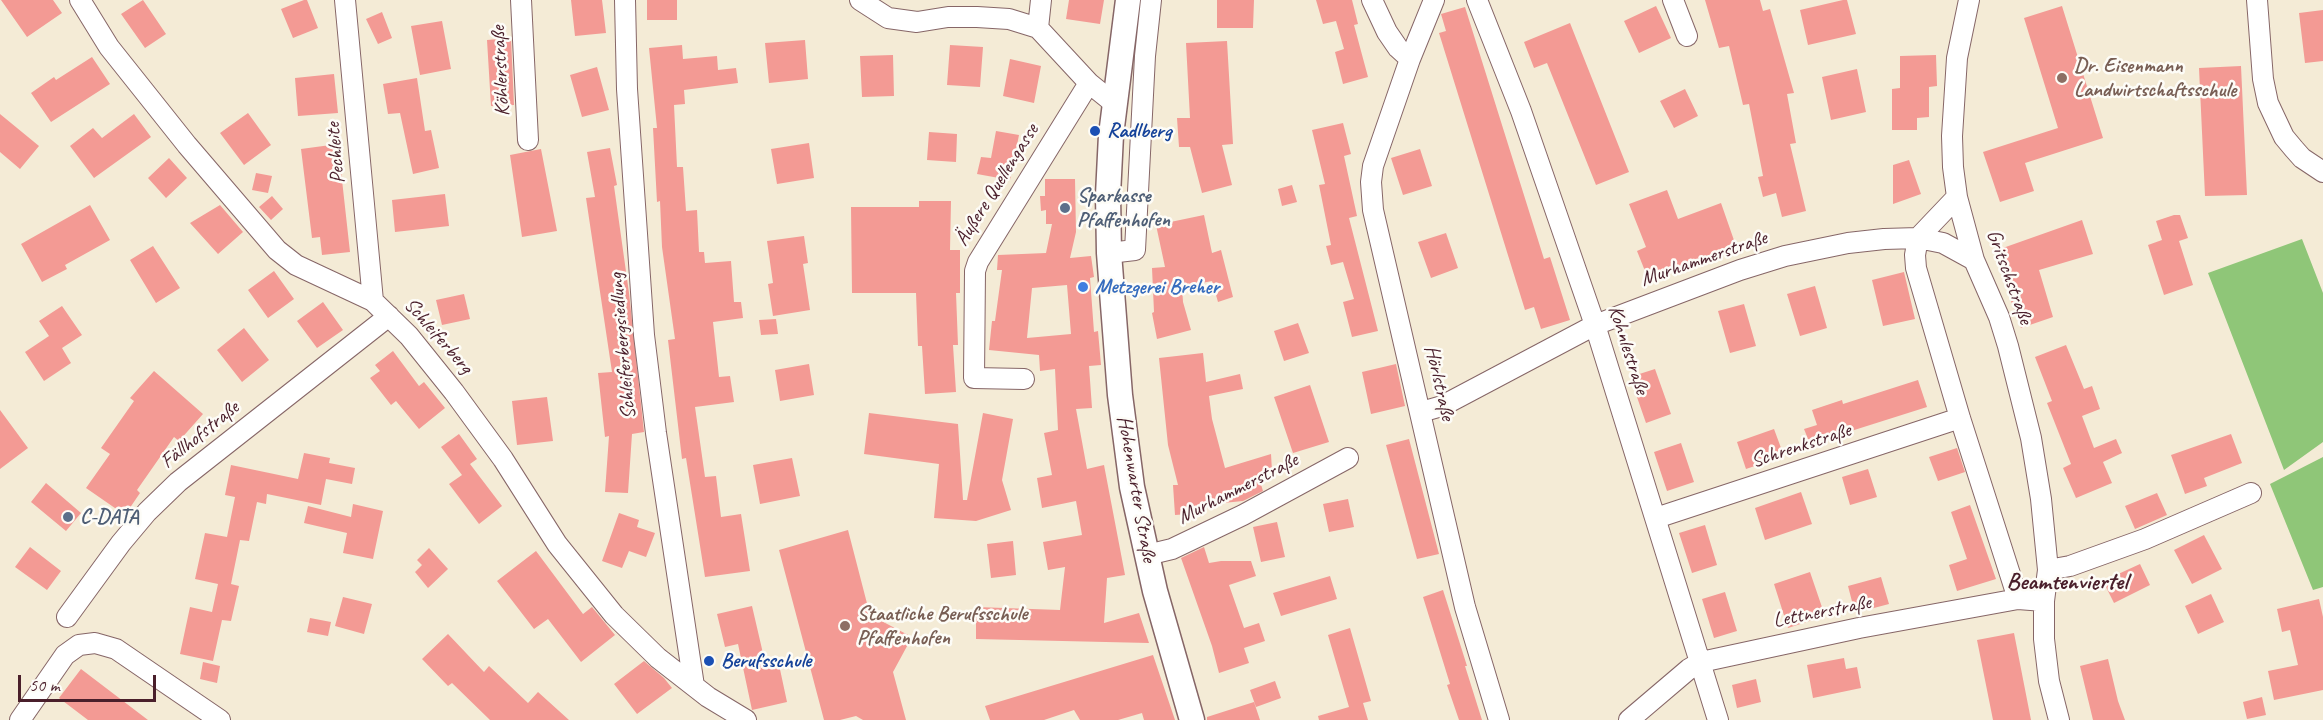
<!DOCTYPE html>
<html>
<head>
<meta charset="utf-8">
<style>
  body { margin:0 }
  #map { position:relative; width:2323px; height:720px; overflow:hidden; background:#f4ebd6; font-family:Caveat,sans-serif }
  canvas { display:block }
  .scale { position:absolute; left:18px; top:675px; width:138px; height:27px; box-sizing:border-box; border:3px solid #4a1f2b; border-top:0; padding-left:8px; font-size:18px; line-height:21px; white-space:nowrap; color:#4a1f2b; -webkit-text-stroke:4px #fdfcf7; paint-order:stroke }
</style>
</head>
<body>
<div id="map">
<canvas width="2323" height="720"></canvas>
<div class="scale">50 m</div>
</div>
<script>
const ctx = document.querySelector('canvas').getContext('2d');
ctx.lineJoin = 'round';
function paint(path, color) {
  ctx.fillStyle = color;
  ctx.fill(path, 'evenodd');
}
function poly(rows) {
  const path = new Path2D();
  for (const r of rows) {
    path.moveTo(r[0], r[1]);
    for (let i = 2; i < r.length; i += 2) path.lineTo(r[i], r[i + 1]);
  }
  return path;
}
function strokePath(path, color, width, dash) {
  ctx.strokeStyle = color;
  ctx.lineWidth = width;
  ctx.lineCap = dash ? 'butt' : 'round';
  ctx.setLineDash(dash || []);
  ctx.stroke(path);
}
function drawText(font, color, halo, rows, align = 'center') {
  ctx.font = font + ' Caveat,sans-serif';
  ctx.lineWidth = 5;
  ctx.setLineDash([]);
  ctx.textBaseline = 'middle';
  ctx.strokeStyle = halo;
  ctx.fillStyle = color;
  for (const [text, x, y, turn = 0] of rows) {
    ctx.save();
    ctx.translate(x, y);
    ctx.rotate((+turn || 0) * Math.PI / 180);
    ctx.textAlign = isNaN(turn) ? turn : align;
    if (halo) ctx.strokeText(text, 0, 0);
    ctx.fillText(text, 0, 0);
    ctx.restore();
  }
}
paint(poly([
  [2302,239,2323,293,2323,442,2284,470,2208,273],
  [2323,457,2323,587,2313,590,2270,484]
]), '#8fc678');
paint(poly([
  [1,0,53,0,62,13,27,37],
  [143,0,166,34,145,48,121,14],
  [304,0,307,0,318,28,293,38,281,9],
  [571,0,602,0,606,33,575,36],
  [647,0,677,0,677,20,647,20],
  [1069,0,1104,0,1100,24,1066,19],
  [1217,0,1254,0,1253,28,1217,28],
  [1316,0,1352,0,1358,24,1354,25,1368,77,1343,84,1335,52,1344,49,1336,21,1323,24],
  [1705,0,1760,0,1763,11,1770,9,1794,93,1787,94,1796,143,1790,144,1806,211,1782,217,1776,193,1763,197,1758,177,1763,176,1749,104,1743,105,1729,46,1719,48],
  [1843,0,1847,0,1856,34,1808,45,1800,10],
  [1656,6,1671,38,1639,53,1624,21],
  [2062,6,2103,138,2025,163,2034,191,2000,202,1983,152,2058,128,2024,18],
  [1465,7,1544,259,1550,257,1570,320,1541,329,1534,307,1525,310,1439,33,1446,31,1441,14],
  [2323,10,2323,61,2305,63,2299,13],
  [382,12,392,38,378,44,366,19],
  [442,21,451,69,420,75,411,26],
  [1570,23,1629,172,1596,185,1547,63,1534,68,1524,42],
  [511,38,514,105,491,106,487,40],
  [805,40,808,79,769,83,765,43],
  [1227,41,1233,144,1222,145,1232,185,1202,193,1190,147,1179,147,1177,118,1190,118,1186,43],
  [682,45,683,59,717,56,718,70,736,68,738,83,684,90,685,104,674,105,677,167,683,167,686,211,697,210,699,252,704,252,705,263,731,261,734,302,741,302,743,318,713,322,719,377,730,376,734,402,695,407,705,477,716,476,721,517,741,514,750,571,705,577,686,458,682,459,668,340,675,339,662,247,660,201,657,202,653,128,657,128,649,48],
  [950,45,983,47,980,87,947,85],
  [893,55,894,96,862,97,860,56],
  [1936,55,1937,86,1929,87,1929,117,1917,118,1917,130,1892,130,1892,89,1900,88,1900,56],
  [92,57,110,84,51,122,31,93,54,77,56,80],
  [1010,59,1041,66,1034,103,1003,96],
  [2241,66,2247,195,2205,196,2199,68],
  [597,67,609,110,582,117,570,75],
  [1857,69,1866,112,1831,120,1822,77],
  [334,74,338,113,298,116,295,78],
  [417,78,425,131,431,130,439,168,413,174,400,113,388,114,383,84],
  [1685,89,1698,116,1674,128,1660,101],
  [248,113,271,145,244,165,220,133],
  [0,114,39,146,20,169,0,152],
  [134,114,151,137,94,178,70,146,93,128,102,138],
  [1343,123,1351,154,1344,156,1357,216,1349,218,1378,331,1352,337,1343,302,1354,299,1343,262,1331,265,1326,246,1331,245,1319,185,1325,184,1312,130],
  [996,131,1019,135,1010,180,977,174,981,157,991,158],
  [929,132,957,134,956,162,927,160],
  [809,143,814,178,777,184,771,149],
  [338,144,350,252,322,255,320,237,312,238,301,149],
  [610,148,617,185,614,186,629,293,644,432,632,434,628,493,605,492,609,436,605,437,598,373,612,372,586,198,595,197,587,152],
  [541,149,557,231,522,237,510,155],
  [1420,149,1432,186,1403,195,1391,158],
  [169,158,187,178,166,198,148,178],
  [1909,160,1921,194,1893,204,1893,165],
  [256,173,272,176,268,193,252,190],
  [1045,179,1075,179,1076,232,1070,258,1091,256,1094,277,1090,278,1094,332,1098,331,1101,365,1089,366,1092,408,1076,409,1087,469,1104,465,1125,575,1107,578,1104,623,1139,613,1149,643,976,639,976,607,1060,610,1065,567,1048,570,1043,542,1082,535,1076,501,1042,508,1037,478,1052,475,1044,433,1058,430,1055,369,1040,371,1039,355,989,350,992,321,995,321,1002,270,997,270,998,255,1046,253,1052,224,1046,224,1046,210,1041,211,1040,196,1045,196],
  [1067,285,1071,334,1027,338,1032,288],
  [1292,185,1297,202,1282,206,1278,189],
  [1667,190,1678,219,1721,203,1736,246,1694,261,1695,263,1649,281,1637,251,1646,247,1629,204],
  [445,194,449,226,395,232,392,200],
  [272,196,283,209,271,220,259,207],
  [919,201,951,201,950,250,960,250,960,293,956,293,958,345,953,345,956,392,925,394,922,346,918,346,916,293,852,293,851,207,919,207],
  [90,205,110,240,65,265,67,269,42,282,21,244],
  [220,205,243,232,218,254,190,223],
  [1204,215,1212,253,1221,250,1233,297,1218,302,1212,281,1182,287,1183,302,1191,330,1157,339,1152,313,1154,312,1152,268,1165,267,1156,225],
  [2174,215,2180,215,2188,238,2179,241,2193,285,2164,295,2148,245,2162,240,2156,221],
  [2082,220,2093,254,2039,270,2053,317,2021,328,2011,301,2018,298,2000,249],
  [1446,233,1458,268,1431,278,1418,242],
  [804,236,808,263,803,264,810,310,773,316,768,284,773,283,767,241],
  [153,246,180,288,156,303,130,260],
  [274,271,294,299,268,318,248,290],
  [1904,272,1915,319,1883,326,1872,280],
  [1815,286,1827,328,1800,336,1787,294],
  [464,294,470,319,442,325,436,300],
  [323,302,343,330,317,348,297,321],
  [1744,304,1756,346,1730,353,1718,311],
  [62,306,82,335,62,348,71,363,44,381,25,352,49,336,39,321],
  [776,319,778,334,761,335,759,320],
  [1298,323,1309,353,1284,361,1274,331],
  [244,328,269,360,242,382,217,350],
  [2066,345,2084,389,2092,386,2100,409,2082,416,2094,448,2116,439,2122,453,2103,462,2112,483,2076,498,2063,468,2071,464,2047,403,2052,401,2035,357],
  [393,351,419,386,424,382,445,408,419,429,396,401,391,405,370,378,380,371,375,365],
  [1203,353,1206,382,1240,374,1243,389,1209,396,1212,419,1225,468,1271,454,1272,471,1258,475,1263,491,1243,501,1203,505,1203,513,1175,515,1173,485,1178,485,1168,445,1159,358],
  [809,364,814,395,780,401,775,370],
  [1396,364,1405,406,1371,414,1362,372],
  [1655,369,1671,414,1646,423,1630,377],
  [154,371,203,414,179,441,174,437,137,490,140,493,125,515,86,488,110,454,101,448,134,401,130,398],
  [1918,380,1927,407,1810,444,1804,429,1817,425,1812,410,1842,400,1843,404],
  [1310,385,1329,442,1293,453,1274,397],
  [547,397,553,441,517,445,512,401],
  [0,410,28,448,0,469],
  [869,413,958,424,963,500,967,500,983,413,1013,419,1002,480,1011,510,976,521,934,518,939,464,864,454],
  [1774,429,1784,456,1746,469,1737,442],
  [459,434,477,459,470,464,502,506,479,524,449,484,462,475,441,447],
  [2231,434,2242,463,2204,478,2207,486,2185,494,2171,455],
  [1409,439,1439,554,1417,559,1386,445],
  [1681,443,1694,482,1667,491,1654,452],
  [1957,448,1965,472,1938,481,1929,457],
  [304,453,330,458,329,463,355,468,352,484,326,479,321,505,267,494,266,504,257,502,249,541,240,540,231,584,239,586,231,621,222,620,213,661,180,654,190,607,212,612,218,584,195,579,205,533,227,537,235,497,225,495,231,465,298,479],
  [792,458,800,496,760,504,753,465],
  [1868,469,1877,497,1850,505,1842,477],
  [46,483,81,513,66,531,31,502],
  [1801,492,1812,524,1765,540,1755,508],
  [2157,493,2167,515,2135,529,2125,506],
  [1348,499,1354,527,1329,532,1323,504],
  [353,504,383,511,373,559,343,553,347,533,304,523,308,506,351,517],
  [1970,505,1996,579,1957,591,1949,565,1967,559,1951,512],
  [619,513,639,520,637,527,655,533,646,557,629,551,622,568,602,561],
  [1277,522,1285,557,1261,562,1253,527],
  [1705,525,1717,565,1692,573,1679,533],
  [848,530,870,615,912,637,893,672,906,720,863,720,856,716,840,720,824,720,779,550],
  [2204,535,2222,569,2192,584,2174,550],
  [1013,541,1016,575,991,578,987,544],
  [30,547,61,571,47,590,15,567],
  [1204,547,1209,563,1221,561,1251,561,1256,576,1229,585,1244,628,1259,623,1265,641,1244,648,1249,663,1219,673,1212,646,1181,558],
  [429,548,448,569,428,588,415,572,422,565,417,560],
  [536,551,583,614,592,607,615,635,581,662,548,619,534,629,497,581],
  [2140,564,2150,585,2114,603,2103,581],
  [1810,572,1825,616,1788,628,1774,584],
  [1330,576,1337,599,1281,616,1273,593],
  [1881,577,1889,604,1855,613,1848,586],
  [1443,590,1467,666,1465,666,1482,720,1459,720,1447,685,1450,684,1423,597],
  [1725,592,1737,631,1714,638,1702,599],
  [2211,594,2224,622,2198,634,2185,606],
  [343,597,372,604,364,634,335,626],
  [2319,599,2323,617,2323,690,2274,700,2268,671,2298,665,2290,630,2282,632,2277,609],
  [752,606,765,662,778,660,787,702,752,710,738,644,725,647,717,614],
  [310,618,331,622,328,636,307,632],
  [1350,628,1371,701,1363,703,1368,720,1319,720,1318,716,1349,707,1328,635],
  [2014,633,2031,720,1993,720,1977,640],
  [448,634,484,672,489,666,528,703,538,692,569,720,490,720,452,683,448,686,422,659],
  [1153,655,1175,720,1144,720,1142,713,1118,720,1080,720,1074,710,1044,720,990,720,985,706],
  [1844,658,1846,669,1857,667,1861,688,1813,698,1807,665],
  [2108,659,2118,701,2125,720,2093,720,2080,666],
  [644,661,664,678,672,688,637,714,614,684],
  [203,662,220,666,217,683,200,679],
  [81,669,148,720,88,720,59,698],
  [1756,679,1761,702,1737,708,1732,685],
  [1275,681,1281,698,1256,707,1250,690],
  [2262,697,2266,715,2247,719,2243,702],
  [1254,702,1260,720,1207,720,1207,717]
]), '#f39a94');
const minor = poly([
  [80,0,109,47,187,145,277,250,296,265,373,301,409,336,454,392,503,459,557,544,614,615,658,658,708,697,746,720],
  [345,0,373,301],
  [521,0,528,140],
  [625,0,627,89,644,335,656,433,694,686],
  [860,0,888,18,917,22,948,17,977,17,1009,19,1038,28],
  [1041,0,1038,28,1089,83,1115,104],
  [1372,0,1387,32,1398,48,1410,59,1373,166,1371,182,1373,210,1465,607,1499,720],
  [1477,0,1521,111,1595,325,1718,720],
  [1673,0,1687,36],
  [1969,0,1957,58,1952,136,1953,167,1957,197,1974,260,1999,317,2008,346,2031,438,2041,499,2048,570,2044,601,2044,639,2049,681,2059,720],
  [2257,0,2263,79,2268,103,2284,137,2294,149,2302,158,2323,172],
  [1410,59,1434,0],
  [1109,253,1135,250,1145,56,1151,0],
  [1974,260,1943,243,1918,238,1915,255,1916,268,1960,418,2018,599],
  [1024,379,974,378,975,271,978,262,1089,83],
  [1421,412,1442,406,1595,325,1740,270,1785,256,1848,243,1884,239,1918,238,1957,197],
  [1656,518,1960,418],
  [1147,555,1172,549,1243,515,1348,458],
  [2048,570,2070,566,2145,539,2251,493],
  [67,617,121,543,147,512,178,482,389,316],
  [20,720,65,655,79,645,95,643,116,649,220,720],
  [1629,720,1689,669,1701,662,1859,628,2018,599,2044,601]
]);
const tertiary = poly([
  [1128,0,1111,135,1108,195,1109,253,1120,395,1132,487,1155,591,1192,720]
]);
strokePath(minor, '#866667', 22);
strokePath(tertiary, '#866667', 27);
strokePath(minor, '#fff', 20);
strokePath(tertiary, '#fff', 24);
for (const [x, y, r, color] of [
  [2062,78,6,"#8d6e63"],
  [1095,131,6,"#1a4fb4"],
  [1065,208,6,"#5c6f8a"],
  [1083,287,6,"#3f7fe0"],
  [68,517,6,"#5c6f8a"],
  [845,626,6,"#8d6e63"],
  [709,661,6,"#1a4fb4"]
]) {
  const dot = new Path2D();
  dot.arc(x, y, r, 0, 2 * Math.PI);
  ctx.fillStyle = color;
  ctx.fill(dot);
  strokePath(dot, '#fdfcf7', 2);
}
drawText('bold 21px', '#785e54', '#fdfcf7', [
  ["Dr. Eisenmann",2074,66],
  ["Landwirtschaftsschule",2074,90],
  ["Staatliche Berufsschule",857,614],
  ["Pfaffenhofen",857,638]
], 'left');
drawText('21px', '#4a1f2b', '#fdfcf7', [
  ["Köhlerstraße",501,71,-93],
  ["Pechleite",336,153,-95],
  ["Äußere Quellengasse",997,185,-58],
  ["Murhammerstraße",1704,259,-19],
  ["Gritschstraße",2009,277,70],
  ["Schleiferberg",438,336,49],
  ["Schleiferbergsiedlung",623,346,-95],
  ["Kohnlestraße",1628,350,72],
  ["Hörlstraße",1439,383,77],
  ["Fällhofstraße",200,435,-39],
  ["Schrenkstraße",1801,446,-18],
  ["Hohenwarter Straße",1136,489,80],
  ["Murhammerstraße",1238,489,-27],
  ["Lettnerstraße",1822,612,-11]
]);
drawText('bold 21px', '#164399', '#fdfcf7', [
  ["Radlberg",1107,131],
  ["Berufsschule",721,661]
], 'left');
drawText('bold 21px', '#4e5e75', '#fdfcf7', [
  ["Sparkasse",1077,196],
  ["Pfaffenhofen",1077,220],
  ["C-DATA",80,517]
], 'left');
drawText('bold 21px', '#366cbe', '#fdfcf7', [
  ["Metzgerei Breher",1095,287]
], 'left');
drawText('bold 24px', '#4a1f2b', '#fdfcf7', [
  ["Beamtenviertel",2067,583]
]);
</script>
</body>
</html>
